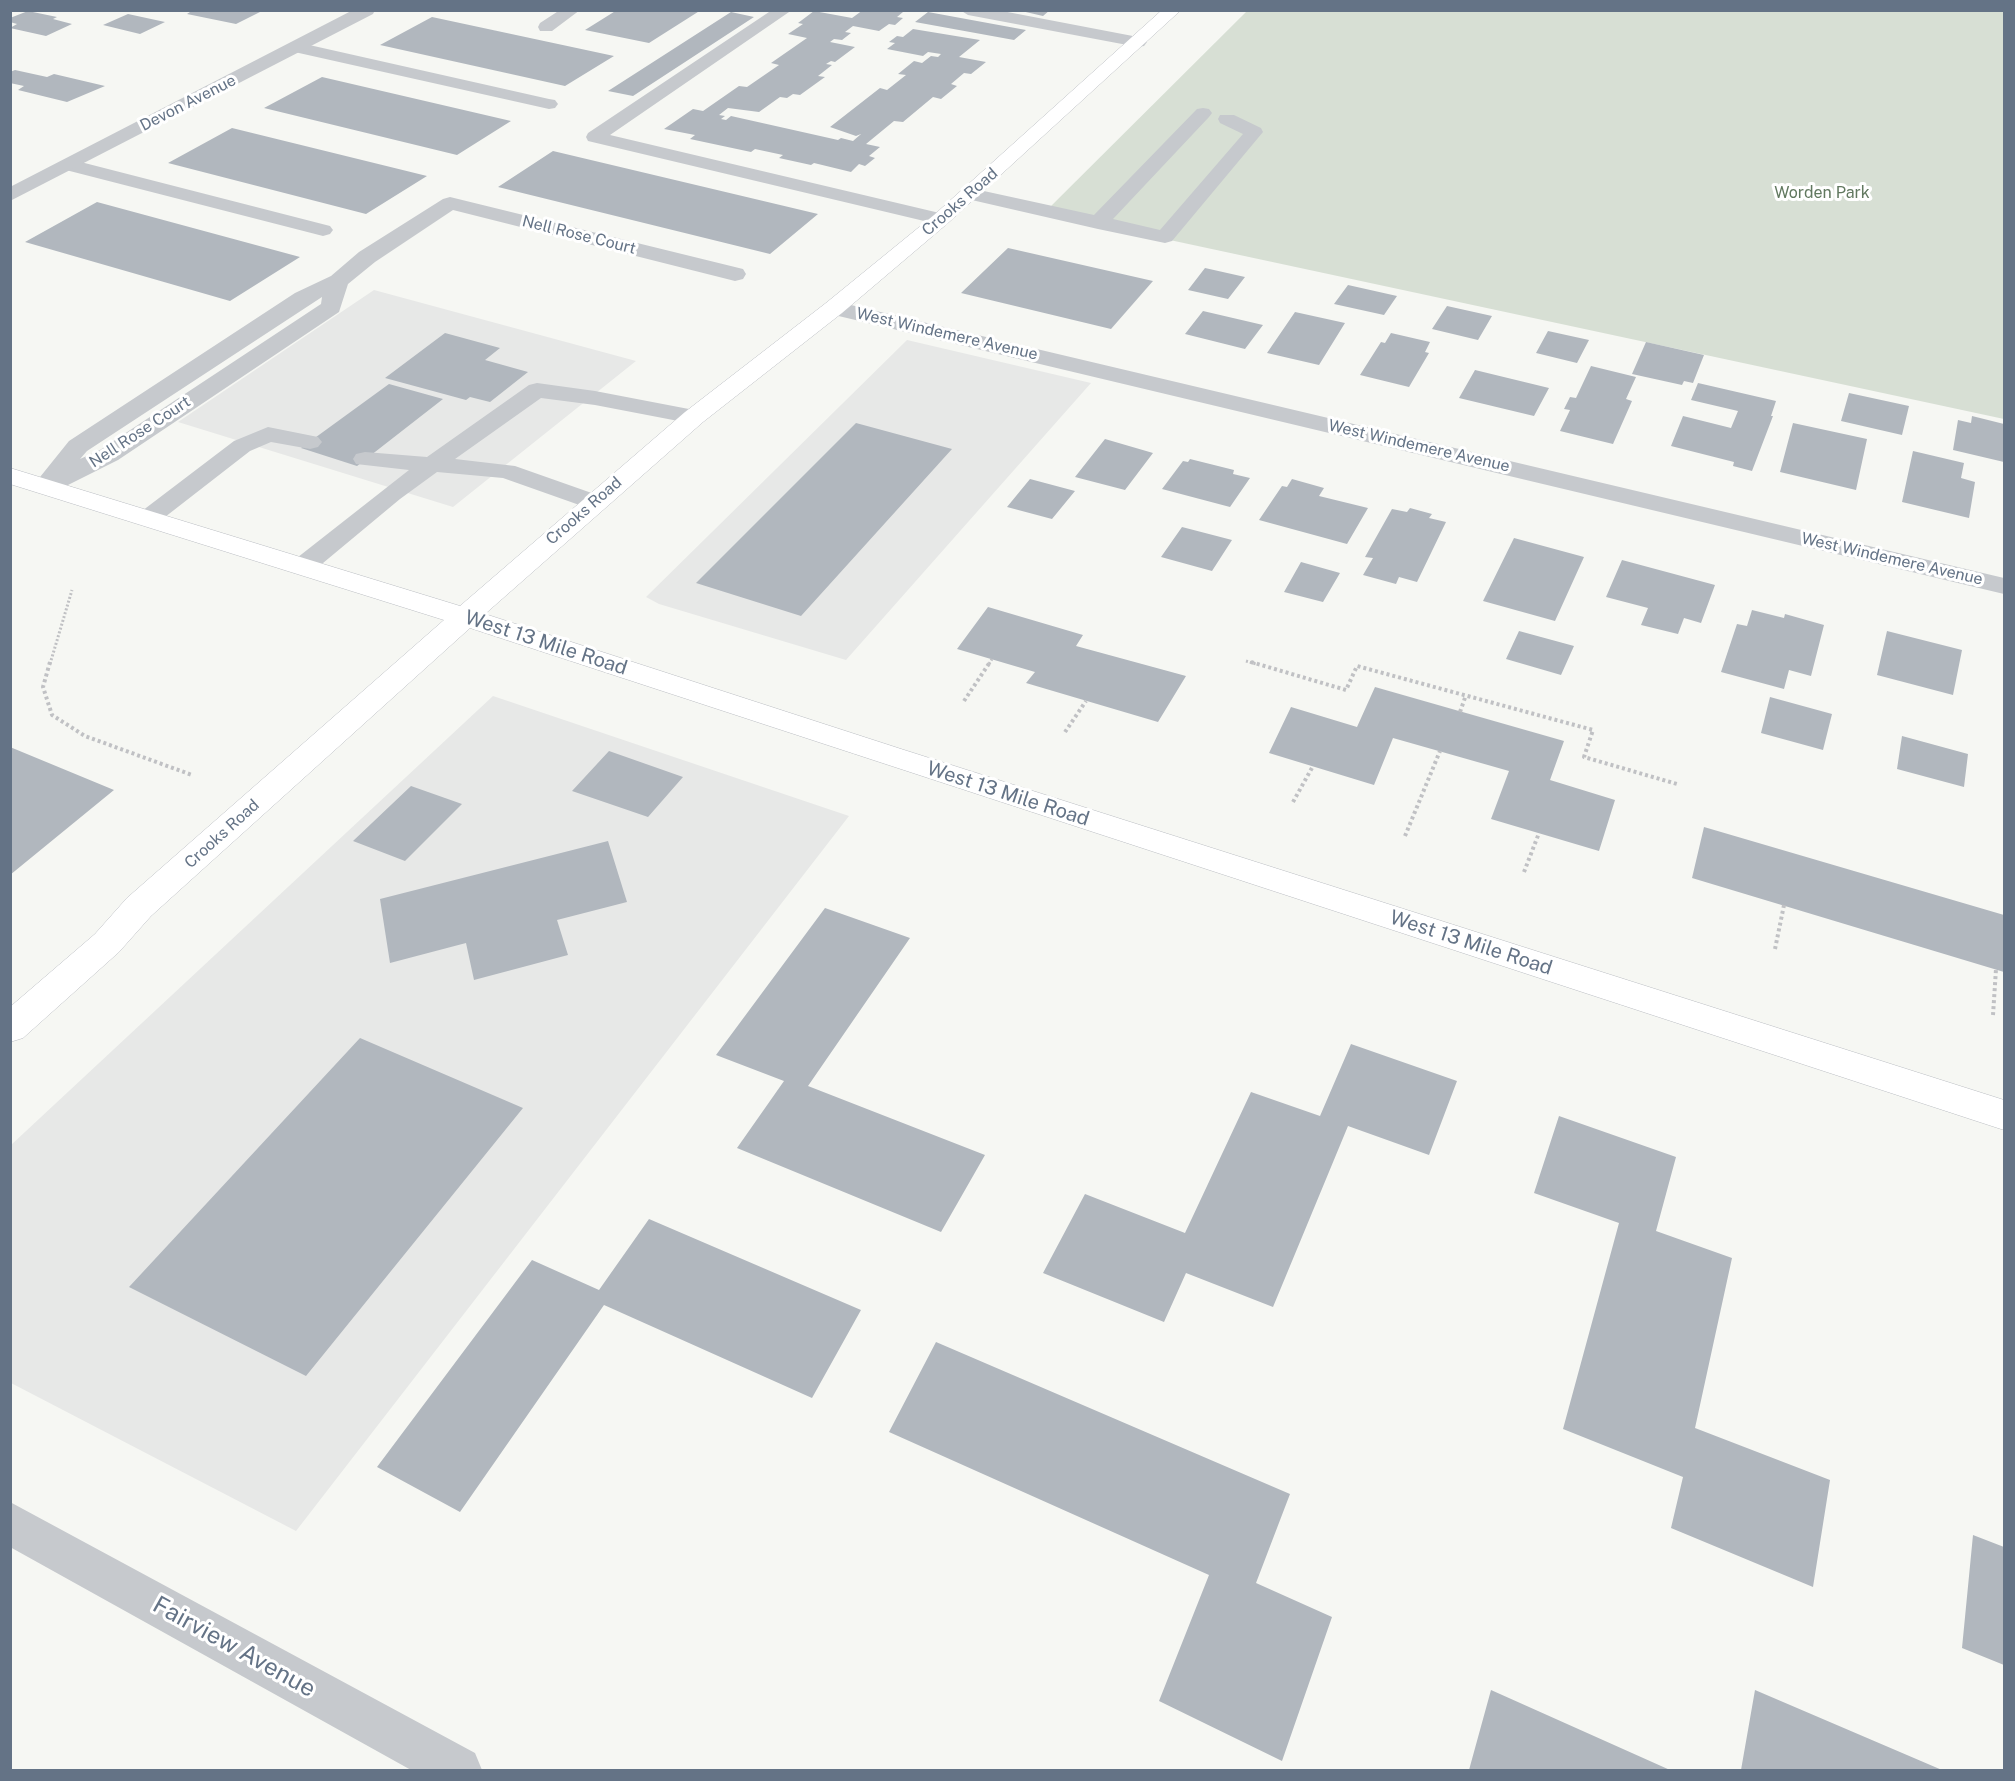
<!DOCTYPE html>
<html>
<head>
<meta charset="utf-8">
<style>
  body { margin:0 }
  #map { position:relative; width:2015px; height:1781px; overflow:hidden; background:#f6f7f3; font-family:"Public Sans",sans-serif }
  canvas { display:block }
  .frame { position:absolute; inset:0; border:12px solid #647386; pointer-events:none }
</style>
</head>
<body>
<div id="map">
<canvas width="2015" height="1781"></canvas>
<div class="frame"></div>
</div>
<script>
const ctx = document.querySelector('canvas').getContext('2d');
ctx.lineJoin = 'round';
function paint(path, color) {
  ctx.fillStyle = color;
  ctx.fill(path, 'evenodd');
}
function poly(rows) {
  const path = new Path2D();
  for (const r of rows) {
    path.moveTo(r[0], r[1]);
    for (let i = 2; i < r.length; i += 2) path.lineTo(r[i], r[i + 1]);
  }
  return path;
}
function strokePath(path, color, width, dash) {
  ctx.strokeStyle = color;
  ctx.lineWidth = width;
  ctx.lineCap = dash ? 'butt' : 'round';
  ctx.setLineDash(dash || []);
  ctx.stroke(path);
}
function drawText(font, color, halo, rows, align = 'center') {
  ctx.font = font + ' "Public Sans",sans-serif';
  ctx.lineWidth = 6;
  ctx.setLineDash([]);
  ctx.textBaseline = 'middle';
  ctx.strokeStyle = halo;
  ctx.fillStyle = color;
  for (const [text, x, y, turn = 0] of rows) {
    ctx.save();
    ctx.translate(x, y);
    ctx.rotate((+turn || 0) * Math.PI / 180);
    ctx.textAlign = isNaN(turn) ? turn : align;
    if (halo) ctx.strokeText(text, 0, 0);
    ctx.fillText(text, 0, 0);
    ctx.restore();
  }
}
paint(poly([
  [374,290,636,361,453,507,178,422],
  [907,340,1091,383,846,660,659,604,646,597],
  [493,696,849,816,296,1531,11,1383,11,1145]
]), '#e7e8e7');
paint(poly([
  [1247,11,2004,11,2004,419,1044,213]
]), '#d7dfd4');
paint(poly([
  [193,10,264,10,236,24,187,14],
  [617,10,701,10,649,43,585,30],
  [863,10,903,12,897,17,903,18,895,25,889,24,879,31,853,26,845,32,851,33,842,40,834,39,830,42,855,47,835,62,831,61,826,64,832,65,818,76,825,77,800,95,793,94,787,98,780,97,759,112,728,108,719,115,725,116,721,119,726,120,731,116,838,140,841,138,853,141,861,134,856,136,830,127,880,88,887,90,906,75,898,74,914,61,922,63,931,56,938,57,941,54,928,52,923,56,887,49,895,43,889,42,897,36,903,37,913,29,980,40,959,57,986,62,971,74,964,73,951,84,957,86,941,99,933,97,903,122,894,121,866,144,880,147,869,156,875,158,865,166,859,164,851,172,814,163,811,165,779,158,783,155,755,149,751,152,690,139,695,135,664,129,693,109,703,111,739,86,747,87,779,65,771,63,807,38,788,34,803,24,798,23,814,11,852,18],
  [1017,10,1050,10,1043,16],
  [28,11,57,17,53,19,72,24,46,36,10,28,17,24,10,22,10,18],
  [731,12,754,17,633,96,608,91],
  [928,12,1026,30,1014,40,915,22],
  [128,14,165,22,140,34,103,25],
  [432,17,614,56,565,86,380,45],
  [15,70,47,77,54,74,105,86,67,102,18,90,24,86,10,83,10,72],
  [322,77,511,121,457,155,264,108],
  [232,128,427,176,366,214,168,163],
  [553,151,818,214,770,254,498,187],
  [97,202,300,257,230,301,25,242],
  [1008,248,1153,281,1111,329,961,293],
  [1205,268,1245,277,1228,299,1188,290],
  [1348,285,1397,296,1384,315,1334,304],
  [1447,306,1492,316,1478,340,1432,329],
  [1203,311,1263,325,1245,349,1185,334],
  [1295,312,1345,323,1319,365,1267,353],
  [1548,331,1589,340,1577,363,1536,353],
  [445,333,500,348,485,360,528,372,490,402,470,397,466,400,385,378],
  [1391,333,1430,342,1425,352,1429,353,1409,387,1360,375,1381,342,1385,343],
  [1646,342,1704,355,1693,383,1684,381,1682,385,1632,374],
  [1591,366,1636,377,1626,399,1632,401,1613,444,1560,431,1570,410,1564,409,1570,397,1576,398],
  [1475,370,1549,388,1534,416,1459,398],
  [1698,383,1776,401,1771,416,1773,416,1752,471,1733,466,1734,462,1671,446,1683,416,1731,428,1738,411,1691,400],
  [389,384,443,399,357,466,301,448],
  [1849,393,1909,406,1902,435,1841,421],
  [1972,416,2004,424,2004,462,1953,450,1958,420,1971,423],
  [856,423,952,449,801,616,696,583],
  [1793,423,1867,439,1856,490,1780,472],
  [1105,439,1153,453,1125,490,1075,477],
  [1913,451,1964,463,1961,478,1975,482,1969,518,1902,502],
  [1190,459,1234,470,1233,474,1250,478,1230,507,1162,489,1183,461,1188,462],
  [1030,479,1075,491,1052,519,1007,507],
  [1292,479,1324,488,1319,496,1368,508,1347,544,1259,520,1282,486,1287,487],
  [1410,508,1432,514,1429,518,1446,522,1417,582,1399,577,1396,584,1363,575,1373,558,1365,557,1392,509,1407,512],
  [1182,527,1232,540,1212,571,1161,557],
  [1514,538,1584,557,1555,621,1483,601],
  [1622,560,1715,585,1701,623,1684,618,1678,634,1641,625,1648,608,1606,597],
  [1301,562,1340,573,1323,602,1284,592],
  [988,607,1083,635,1076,646,1186,676,1158,722,1026,683,1035,672,957,649],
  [1752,610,1784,618,1785,614,1824,625,1811,676,1789,670,1784,689,1721,672,1737,624,1747,626],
  [1519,631,1574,646,1561,675,1506,659],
  [1887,631,1962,650,1953,695,1877,675],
  [1375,687,1564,741,1550,780,1615,800,1599,851,1491,819,1509,771,1393,738,1374,785,1269,753,1291,707,1357,727],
  [1770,697,1832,714,1823,750,1761,733],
  [1902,736,1968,754,1964,787,1897,769],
  [10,747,114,790,10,875],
  [609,751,683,777,648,817,572,791],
  [411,786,462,804,405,861,353,841],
  [1704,827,2004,915,2004,972,1692,878],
  [608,841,627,902,557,920,568,955,474,980,466,943,390,963,380,899],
  [825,908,910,938,808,1086,985,1155,941,1232,737,1148,784,1081,716,1055],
  [360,1038,523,1108,306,1376,129,1287],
  [1351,1044,1457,1081,1429,1155,1348,1126,1273,1307,1186,1273,1164,1322,1043,1273,1085,1194,1185,1233,1251,1092,1320,1116],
  [1559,1116,1676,1157,1656,1231,1732,1258,1695,1428,1830,1480,1813,1587,1671,1528,1683,1477,1563,1429,1619,1223,1534,1193],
  [649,1219,861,1310,812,1398,604,1305,460,1512,377,1467,532,1260,599,1290],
  [936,1342,1290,1494,1256,1583,1332,1617,1282,1761,1159,1701,1209,1575,889,1432],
  [1973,1535,2004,1547,2004,1665,1962,1648],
  [1491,1690,1670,1770,1469,1770],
  [1755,1690,1942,1770,1741,1770]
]), '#b1b7be');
const secondary = poly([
  [1162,10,1181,10,948,223,842,313,703,422,485,614,901,749,2004,1100,2004,1130,470,628,151,916,119,952,23,1038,10,1042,10,1007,95,934,127,898,444,620,10,484,10,468,460,606,685,412,826,303,934,215,1162,10]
]);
strokePath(secondary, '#bbbec3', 1);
strokePath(poly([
  [1246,661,1256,664],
  [50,664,72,590],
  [989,664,992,659]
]), '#c0c1c4', 3, [2, 2]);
strokePath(poly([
  [50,662,43,687,52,715,85,736,192,775],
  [1251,662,1346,690,1357,666,1593,730,1584,757,1677,784],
  [964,701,990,662],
  [1460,712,1466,695],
  [1065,732,1086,701],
  [1293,802,1313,766],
  [1405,836,1440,751],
  [1524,872,1539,833],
  [1775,949,1784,905],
  [1993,1015,1996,969]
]), '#c0c1c4', 4, [3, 3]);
paint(poly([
  [560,10,580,10,552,31,540,31,538,27,540,23,560,10],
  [772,10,792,10,610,135,948,215,951,219,948,223,941,225,588,141,586,137,588,133,772,10],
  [960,10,997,10,1138,37,1144,38,1147,42,1144,46,1138,47,968,15,960,10],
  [296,42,549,99,555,100,558,104,555,108,549,109,290,51,287,47,290,43,296,42],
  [1203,108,1209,109,1212,113,1209,117,1113,219,1160,230,1243,134,1220,123,1218,119,1220,115,1234,115,1261,128,1263,132,1172,241,1165,243,1098,229,963,198,960,194,963,190,970,188,1094,215,1197,109,1203,108],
  [69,159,330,226,333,230,330,234,323,236,62,169,59,165,62,161,69,159],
  [537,383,595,391,694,410,702,412,706,417,702,422,694,424,595,405,541,398,455,459,515,466,603,497,606,502,603,507,594,509,585,507,503,478,437,472,400,499,311,573,302,575,293,573,289,567,293,561,409,470,356,464,353,459,356,454,365,452,427,457,529,385,537,383],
  [268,427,318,437,322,442,318,447,310,449,271,442,250,451,156,524,147,527,138,524,134,519,138,514,234,441,268,427]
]), '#c6c9cd');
paint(poly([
  [353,10,375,10,373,14,10,201,10,187,353,10],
  [450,197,743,269,746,274,743,279,735,281,453,210,375,262,348,284,339,312,118,460,54,492,45,495,36,492,32,487,69,441,295,293,331,276,359,252,443,199,450,197],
  [322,297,321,304,100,450,80,459,87,451,322,297],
  [834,301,2004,578,2004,594,826,313,823,308,826,303,834,301],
  [10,1502,475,1753,482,1770,411,1770,10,1547,10,1502]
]), '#c6c9cd');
paint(secondary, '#fff');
drawText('16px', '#647386', '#fff', [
  ["Devon Avenue",188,103,-27],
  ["Crooks Road",960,202,-41],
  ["Nell Rose Court",579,235,14],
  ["West Windemere Avenue",947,334,13],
  ["Nell Rose Court",140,432,-33],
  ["West Windemere Avenue",1419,446,13],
  ["Crooks Road",584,511,-41],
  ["West Windemere Avenue",1892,559,13],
  ["Crooks Road",222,834,-42]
]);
drawText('16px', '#61785f', '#fff', [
  ["Worden Park",1822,193]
]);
drawText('20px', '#647386', '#fff', [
  ["West 13 Mile Road",546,643,18],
  ["West 13 Mile Road",1008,794,18],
  ["West 13 Mile Road",1471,943,18]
]);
drawText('24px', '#647386', '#fff', [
  ["Fairview Avenue",234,1647,29]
]);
</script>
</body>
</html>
